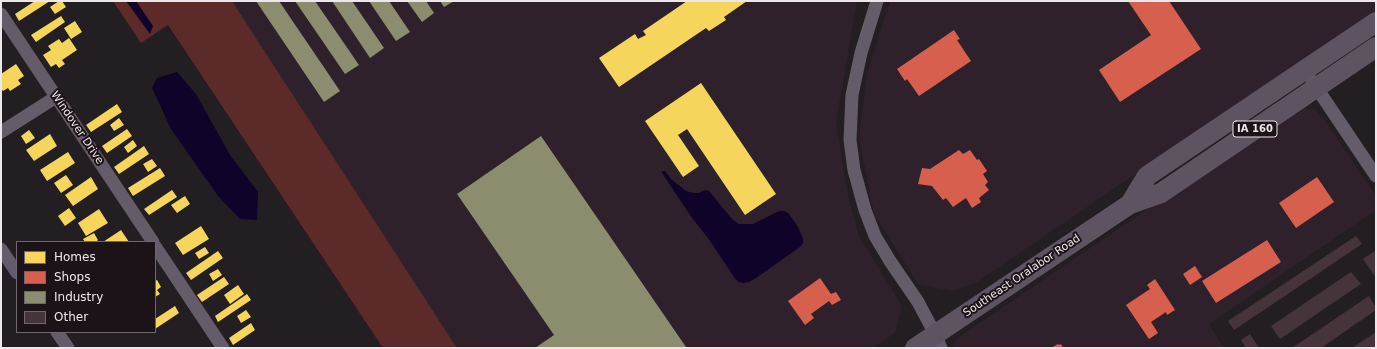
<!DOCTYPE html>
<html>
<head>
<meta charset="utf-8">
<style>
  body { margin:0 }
  #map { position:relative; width:1377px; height:349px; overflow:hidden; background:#231e22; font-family:"DejaVu Sans",sans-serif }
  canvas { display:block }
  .frame { position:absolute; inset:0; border:2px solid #ede6ea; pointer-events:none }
  .legend { position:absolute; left:16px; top:241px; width:140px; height:92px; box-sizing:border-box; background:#1c1319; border:1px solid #70676d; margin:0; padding:5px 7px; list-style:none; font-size:12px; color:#ede6ea }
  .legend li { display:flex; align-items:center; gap:8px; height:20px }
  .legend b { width:20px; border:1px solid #70676d }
</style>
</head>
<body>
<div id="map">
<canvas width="1377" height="349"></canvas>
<div class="frame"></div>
<ul class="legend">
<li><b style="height:11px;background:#f6d55c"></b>Homes</li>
<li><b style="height:11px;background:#d6604d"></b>Shops</li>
<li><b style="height:11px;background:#8c8c6e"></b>Industry</li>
<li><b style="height:11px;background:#45353b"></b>Other</li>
</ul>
</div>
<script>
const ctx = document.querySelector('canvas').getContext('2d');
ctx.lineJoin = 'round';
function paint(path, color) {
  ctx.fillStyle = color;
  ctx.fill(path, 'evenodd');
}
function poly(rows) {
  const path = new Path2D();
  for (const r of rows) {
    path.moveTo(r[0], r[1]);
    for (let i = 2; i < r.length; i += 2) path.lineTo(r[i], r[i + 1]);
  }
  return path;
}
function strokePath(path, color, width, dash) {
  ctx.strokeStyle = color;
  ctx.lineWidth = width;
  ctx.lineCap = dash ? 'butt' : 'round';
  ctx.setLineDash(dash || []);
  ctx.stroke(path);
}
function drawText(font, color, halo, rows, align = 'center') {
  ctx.font = font + ' "DejaVu Sans",sans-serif';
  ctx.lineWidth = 4;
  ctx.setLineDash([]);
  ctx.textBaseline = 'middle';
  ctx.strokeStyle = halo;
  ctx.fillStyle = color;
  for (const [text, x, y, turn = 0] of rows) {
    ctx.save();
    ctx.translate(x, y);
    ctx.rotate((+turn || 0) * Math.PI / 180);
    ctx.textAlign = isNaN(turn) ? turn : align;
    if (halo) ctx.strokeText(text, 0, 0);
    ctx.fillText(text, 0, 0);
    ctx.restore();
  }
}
paint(poly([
  [232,1,857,1,836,122,848,196,859,236,902,306,895,333,873,348,457,348],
  [890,1,1376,1,1376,10,977,282,952,291,918,284,874,214,859,137,867,74],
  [1302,108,1316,110,1326,122,1376,196,1376,210,1209,324,1224,348,954,348,953,345,956,340,963,334,1291,112]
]), '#2e212b');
paint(poly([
  [113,1,232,1,457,348,383,348,168,25,141,43]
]), '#5c2a29');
paint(poly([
  [126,1,136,1,153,26,150,34],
  [177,72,196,94,230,155,258,192,257,220,240,219,218,196,171,129,152,88,157,78],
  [662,171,665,171,671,179,686,191,693,193,699,193,705,190,709,191,732,219,739,224,753,224,779,211,785,211,789,214,798,227,803,239,803,243,800,247,756,278,749,282,743,283,739,282,736,280,708,238,692,218,662,173]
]), '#0f0329');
paint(poly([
  [35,1,50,1,19,21,15,14],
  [59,1,62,1,66,7,55,14,50,7],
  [687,1,747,1,724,17,726,20,709,31,706,28,619,87,599,58,635,34,638,39,646,35,643,31],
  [61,16,65,22,36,42,31,35],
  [75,21,82,32,71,39,64,28],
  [69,38,77,50,62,60,65,64,59,68,56,64,51,67,43,55,51,50,48,46,59,39,62,43],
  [16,64,24,76,18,80,21,84,10,91,8,88,3,91,1,89,1,74],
  [701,83,776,194,745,215,687,129,678,135,699,166,683,177,645,121],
  [117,104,122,112,91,132,86,125],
  [119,118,124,125,114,131,110,125],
  [127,129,132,136,107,153,102,146],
  [29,130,35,138,26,144,21,136],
  [50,134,57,146,34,161,26,150],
  [133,140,137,146,128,153,124,147],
  [144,146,149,154,119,174,114,167],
  [68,152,75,163,47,181,40,170],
  [152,159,157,166,148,172,143,164],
  [160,168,165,176,133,196,128,188],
  [66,175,73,185,61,193,54,183],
  [91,177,98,189,73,206,65,195],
  [172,190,177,197,149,215,144,209],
  [185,196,190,204,177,213,171,205],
  [69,208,76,218,65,226,58,216],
  [99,209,108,223,86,236,78,223],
  [201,226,209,239,183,255,175,243],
  [121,230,129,242,103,242],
  [94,233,98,240,96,242,85,242,83,239],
  [205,247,209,253,199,259,195,253],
  [218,251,223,258,191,280,186,273],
  [218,269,222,275,213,281,209,274],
  [224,277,229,284,202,302,197,295],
  [157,280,161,287,157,290,160,294,155,297,155,281],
  [238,285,244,294,230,304,224,295],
  [247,294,251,300,218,322,215,316],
  [175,306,179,313,155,329,155,319],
  [246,310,251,317,241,323,237,316],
  [251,323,255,330,233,345,229,338]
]), '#f6d55c');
paint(poly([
  [1128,1,1169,1,1201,49,1120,102,1099,70,1151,35],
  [954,30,960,39,957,40,971,61,919,96,907,79,905,81,897,69],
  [959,150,963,154,970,150,977,160,979,159,987,171,983,174,988,182,985,185,989,190,979,198,981,202,972,208,966,198,953,207,946,198,943,200,932,186,918,184,922,168,930,169],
  [1317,177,1334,202,1296,228,1279,203],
  [1267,240,1281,262,1216,303,1202,281],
  [1195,266,1202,277,1190,285,1183,274],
  [820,278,831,294,836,292,841,300,832,305,829,301,811,314,814,318,805,325,788,301],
  [1155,279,1175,310,1167,315,1166,312,1151,322,1158,333,1149,339,1126,305,1150,289,1147,285],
  [1058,344,1059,345,1061,344,1063,348,1051,348]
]), '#d6604d');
paint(poly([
  [256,1,279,1,340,91,324,102],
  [295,1,315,1,359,65,345,74],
  [332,1,352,1,384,48,370,58],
  [369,1,389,1,410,32,396,41],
  [407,1,426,1,434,13,422,22],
  [440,1,454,1,444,7],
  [541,136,686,347,683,348,535,348,554,335,457,194]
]), '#8c8c6e');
paint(poly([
  [1356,236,1362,244,1234,330,1228,321],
  [1376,250,1376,278,1363,259],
  [1351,272,1361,284,1280,339,1271,326],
  [1369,296,1376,308,1376,310,1321,348,1292,348],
  [1376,332,1376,348,1352,348],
  [1250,334,1259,348,1246,348,1241,340]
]), '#45353b');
strokePath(poly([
  [877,1,861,53,852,95,850,140,854,170,865,210,875,236,890,261,918,302,935,334,941,348],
  [1,14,153,242],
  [1312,81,1376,176],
  [1,132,56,97],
  [155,246,223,348],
  [1,249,17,273],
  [57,332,68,348]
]), '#655c6a', 13);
strokePath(poly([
  [1130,204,1147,176,1376,22],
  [915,348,1130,204,1161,193,1376,47]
]), '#5e5461', 20);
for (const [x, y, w] of [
  [1255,129,44]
]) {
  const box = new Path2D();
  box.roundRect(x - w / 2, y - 8, w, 16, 3);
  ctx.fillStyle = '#1c1319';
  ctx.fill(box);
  strokePath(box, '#ede6ea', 1);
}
drawText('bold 10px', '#ede6ea', null, [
  ["IA 160",1255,129]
]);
drawText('11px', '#ede6ea', '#1c1319', [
  ["Windover Drive",77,128,56],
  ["Southeast Oralabor Road",1022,276,-34]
]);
</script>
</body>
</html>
